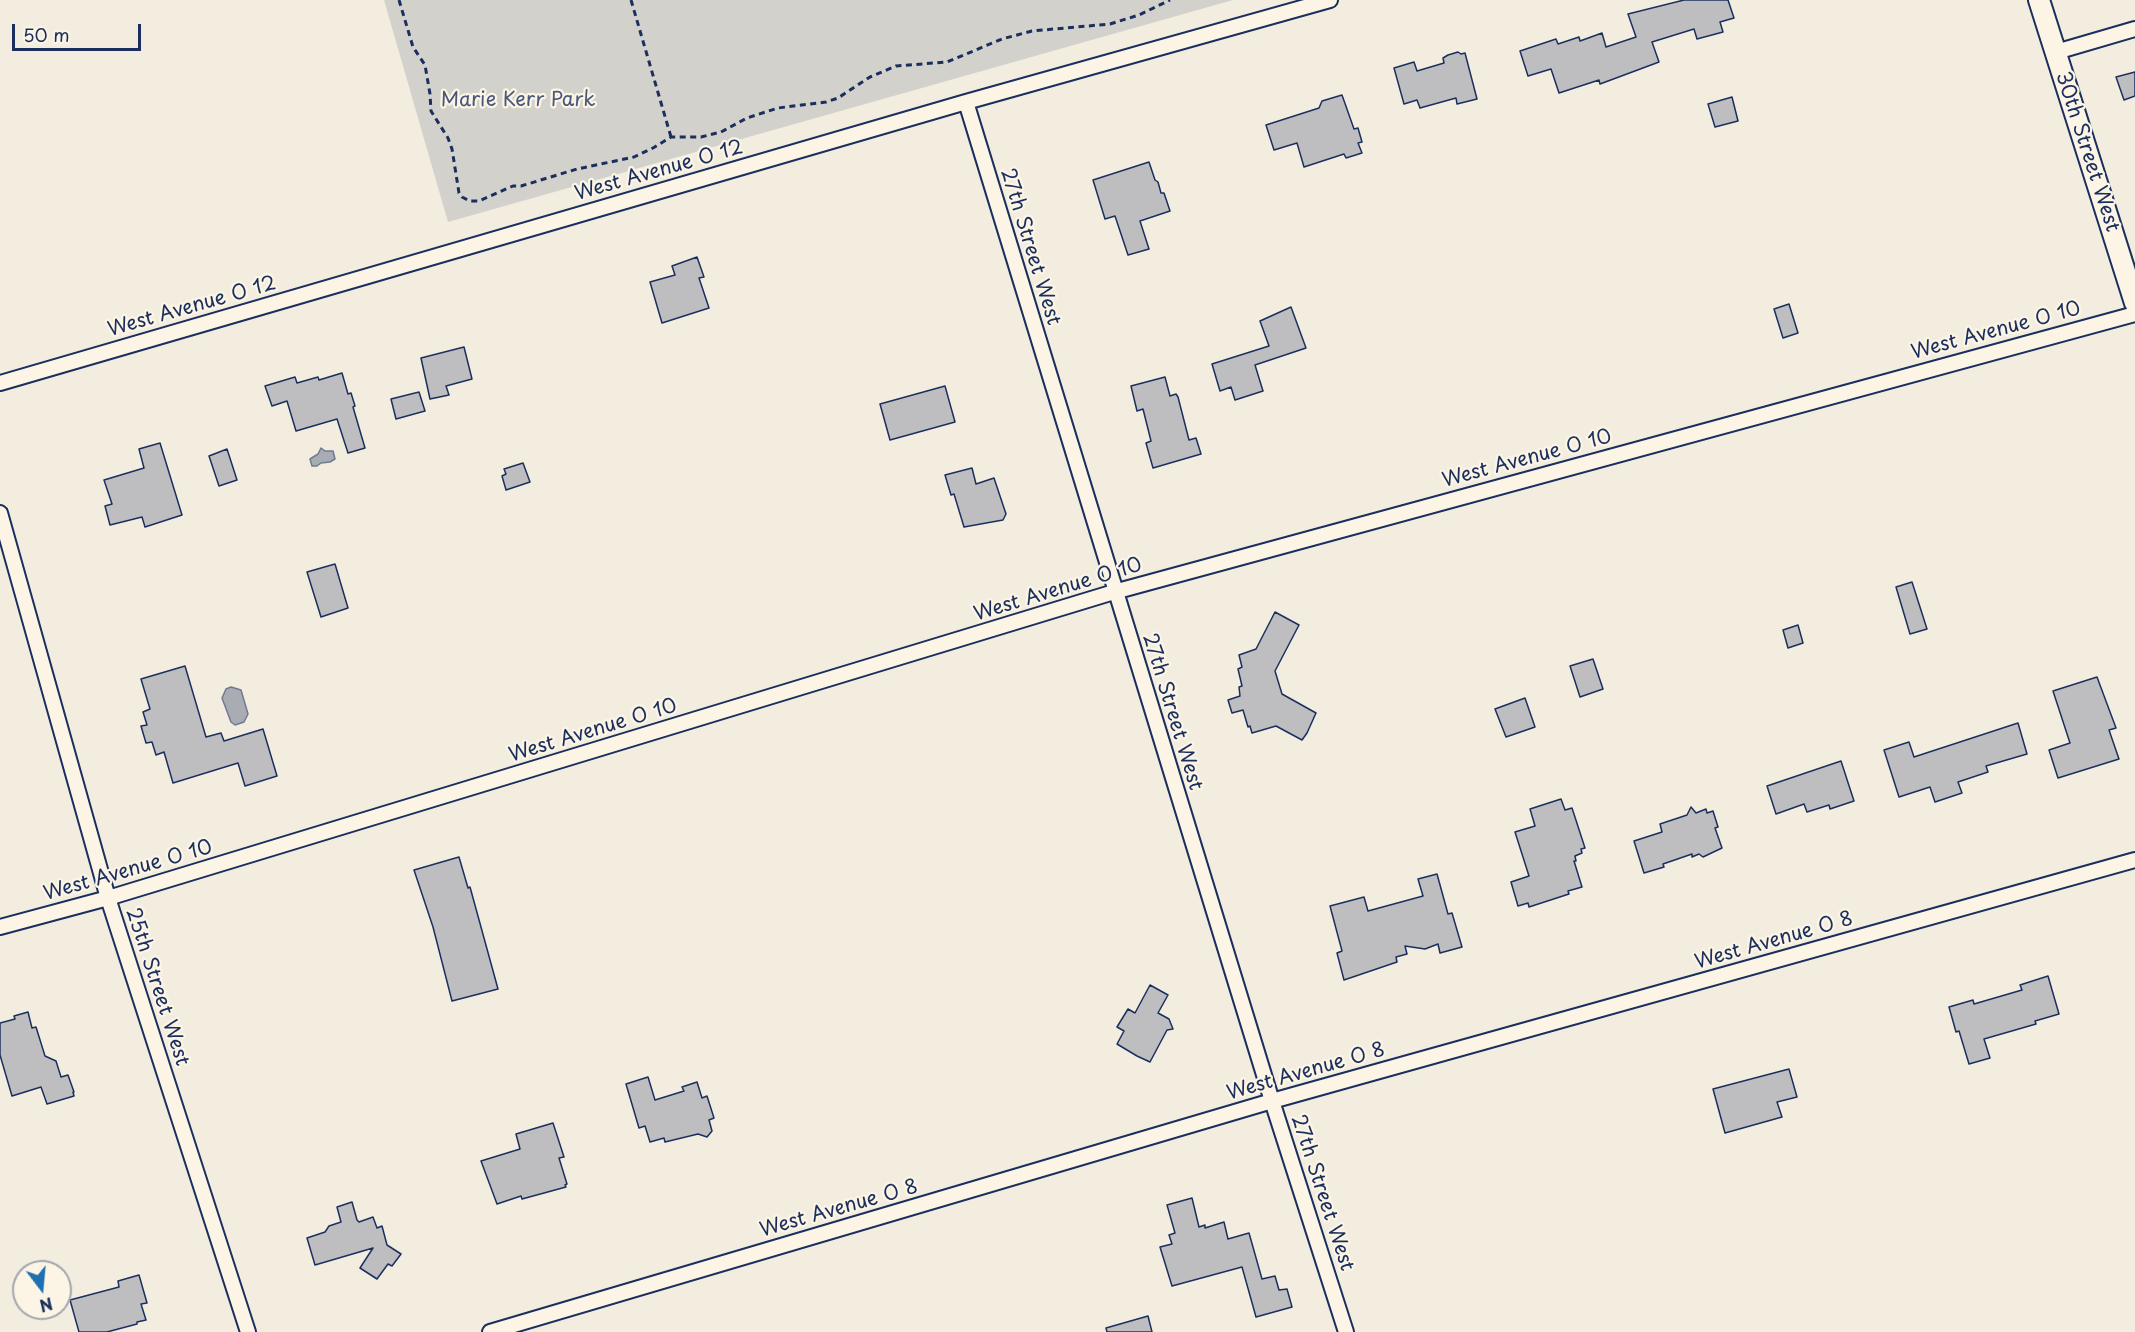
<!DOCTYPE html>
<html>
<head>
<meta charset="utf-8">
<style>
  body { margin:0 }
  #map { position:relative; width:2135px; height:1332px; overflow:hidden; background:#f3ede0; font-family:"Playpen Sans",sans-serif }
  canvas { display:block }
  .north { position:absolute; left:12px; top:1260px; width:60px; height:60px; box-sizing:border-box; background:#fcf5e5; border:2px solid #a2a6af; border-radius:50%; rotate:164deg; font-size:16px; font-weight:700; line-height:24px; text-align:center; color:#1b2f5e }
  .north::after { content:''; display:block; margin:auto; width:21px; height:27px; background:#1f6fb2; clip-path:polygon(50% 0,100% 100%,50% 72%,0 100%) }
  .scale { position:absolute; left:12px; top:24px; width:129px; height:27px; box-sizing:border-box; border:3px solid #1b2f5e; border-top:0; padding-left:8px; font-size:18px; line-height:21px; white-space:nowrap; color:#1b2f5e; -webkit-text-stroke:4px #fcf5e5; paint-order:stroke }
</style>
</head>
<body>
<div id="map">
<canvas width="2135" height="1332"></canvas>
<div class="north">N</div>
<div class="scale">50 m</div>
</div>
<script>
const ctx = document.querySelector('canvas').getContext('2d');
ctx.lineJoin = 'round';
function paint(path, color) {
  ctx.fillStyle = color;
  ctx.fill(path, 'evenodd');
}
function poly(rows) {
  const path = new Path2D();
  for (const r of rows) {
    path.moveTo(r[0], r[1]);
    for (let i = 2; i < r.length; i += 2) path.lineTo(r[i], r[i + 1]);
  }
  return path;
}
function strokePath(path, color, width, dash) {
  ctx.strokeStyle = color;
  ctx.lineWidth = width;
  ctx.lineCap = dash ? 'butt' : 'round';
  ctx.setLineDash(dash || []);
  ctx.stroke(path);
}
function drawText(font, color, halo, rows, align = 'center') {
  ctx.font = font + ' "Playpen Sans",sans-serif';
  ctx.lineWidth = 4.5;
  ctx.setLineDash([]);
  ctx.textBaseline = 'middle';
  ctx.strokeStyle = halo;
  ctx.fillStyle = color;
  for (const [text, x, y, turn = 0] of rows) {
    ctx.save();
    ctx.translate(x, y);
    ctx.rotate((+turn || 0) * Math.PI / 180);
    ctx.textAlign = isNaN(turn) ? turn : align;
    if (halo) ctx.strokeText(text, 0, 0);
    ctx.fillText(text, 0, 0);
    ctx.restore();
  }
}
paint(poly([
  [384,0,1233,0,448,222]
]), '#d3d1cc');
const water = poly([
  [321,448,325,451,333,451,335,459,330,462,321,463,317,466,312,466,310,459,318,454,321,448],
  [231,687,241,690,248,714,244,722,235,725,231,722,222,698,226,689,231,687]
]);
paint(water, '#a9acb3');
strokePath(water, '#707a91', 1.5);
const building = poly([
  [1684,0,1728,0,1734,18,1720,22,1723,32,1697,39,1694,29,1652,42,1659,62,1600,84,1599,80,1559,93,1551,69,1528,76,1520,51,1556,39,1558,44,1579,37,1580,41,1602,33,1606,47,1636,37,1628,14,1684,0],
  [1458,52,1461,54,1465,53,1477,99,1457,104,1456,98,1420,108,1417,100,1404,104,1394,68,1414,62,1417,71,1444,63,1443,58,1448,55,1458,52],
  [2135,72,2135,96,2124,100,2116,77,2135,72],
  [1342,95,1354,129,1358,128,1362,142,1358,143,1362,153,1346,158,1344,154,1304,167,1297,143,1274,150,1266,125,1319,108,1322,101,1342,95],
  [1732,97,1738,121,1715,127,1708,104,1732,97],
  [1149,162,1155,180,1158,182,1161,193,1164,193,1170,211,1140,221,1149,249,1128,255,1115,216,1105,219,1093,180,1149,162],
  [697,257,704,277,699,278,709,308,662,323,650,282,675,275,672,266,697,257],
  [1789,304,1798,333,1783,338,1774,309,1789,304],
  [1291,307,1306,348,1255,365,1263,391,1235,400,1231,387,1220,391,1212,364,1269,346,1260,321,1291,307],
  [464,347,472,379,446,386,449,395,430,399,421,358,464,347],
  [342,373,348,394,351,393,355,406,353,407,365,448,348,453,337,419,296,431,287,401,272,406,265,386,295,377,297,383,318,377,319,380,342,373],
  [1165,377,1170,396,1176,394,1178,397,1189,440,1196,438,1201,454,1153,468,1146,443,1151,441,1143,409,1137,411,1131,386,1165,377],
  [945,386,955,422,890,440,880,404,945,386],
  [419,392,425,411,396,419,391,399,419,392],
  [160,443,182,515,145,527,142,517,110,525,105,506,112,504,104,480,144,468,139,449,160,443],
  [227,449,237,480,219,486,209,456,227,449],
  [523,463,530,482,506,490,502,476,506,474,504,469,523,463],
  [972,468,976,484,994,478,1006,514,1003,520,964,527,954,494,951,495,945,475,972,468],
  [335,564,348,608,321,617,307,572,335,564],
  [1912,582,1927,629,1910,634,1896,587,1912,582],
  [1275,612,1299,625,1275,671,1282,694,1316,713,1307,733,1302,740,1276,726,1252,733,1250,726,1248,727,1243,710,1232,713,1228,700,1240,696,1239,687,1242,686,1238,669,1242,667,1239,655,1256,649,1275,612],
  [1798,625,1803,643,1788,648,1783,630,1798,625],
  [1593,659,1603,689,1580,697,1570,666,1593,659],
  [185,666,206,737,221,733,224,741,263,729,277,776,245,786,238,763,173,783,164,752,156,755,152,742,146,743,141,726,147,725,143,712,150,709,141,679,185,666],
  [2097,677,2116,728,2109,730,2119,759,2058,778,2049,750,2070,743,2053,691,2097,677],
  [1525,698,1535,727,1506,737,1495,709,1525,698],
  [2018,723,2027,754,1986,766,1988,772,1958,782,1962,793,1935,802,1930,787,1899,797,1884,750,1909,742,1914,757,2018,723],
  [1841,761,1854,801,1830,809,1829,805,1807,812,1804,804,1776,814,1767,786,1841,761],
  [1561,799,1565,810,1572,808,1585,848,1581,849,1582,853,1575,856,1576,861,1574,861,1582,887,1568,891,1569,894,1529,907,1528,903,1518,906,1511,882,1529,876,1515,832,1535,826,1530,809,1561,799],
  [1691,807,1696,813,1706,809,1707,813,1713,811,1718,827,1715,828,1722,848,1703,857,1699,854,1692,857,1692,854,1663,864,1664,867,1644,873,1634,841,1662,832,1660,824,1687,815,1691,807],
  [459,857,468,888,470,887,498,989,452,1001,433,927,414,870,459,857],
  [1437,874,1448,914,1452,913,1462,947,1440,953,1438,944,1425,949,1405,946,1407,954,1396,957,1397,962,1344,980,1337,953,1342,951,1330,906,1364,897,1368,911,1423,896,1418,879,1437,874],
  [2048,976,2059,1014,2035,1021,2036,1024,1984,1039,1990,1058,1969,1064,1959,1031,1956,1032,1949,1007,1973,1000,1974,1004,2022,990,2020,985,2048,976],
  [1150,985,1168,995,1158,1013,1169,1019,1173,1029,1167,1030,1150,1062,1137,1056,1117,1044,1124,1031,1117,1027,1128,1009,1135,1013,1150,985],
  [28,1012,32,1028,36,1027,45,1056,56,1061,61,1077,68,1075,74,1092,73,1092,74,1096,47,1104,41,1087,12,1096,0,1055,0,1023,15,1019,14,1016,28,1012],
  [1789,1069,1797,1097,1777,1102,1782,1117,1725,1133,1713,1089,1789,1069],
  [648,1077,655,1100,684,1091,682,1087,697,1082,702,1098,707,1096,714,1118,709,1120,712,1131,707,1137,698,1134,665,1142,664,1138,650,1142,645,1126,639,1128,626,1084,648,1077],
  [553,1123,564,1157,559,1158,567,1184,565,1185,566,1187,522,1199,521,1196,497,1204,481,1161,520,1149,516,1134,553,1123],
  [1192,1198,1199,1227,1205,1225,1205,1228,1224,1222,1228,1239,1249,1233,1262,1279,1275,1276,1279,1290,1287,1289,1292,1307,1256,1317,1242,1267,1172,1286,1160,1247,1172,1244,1169,1235,1175,1233,1167,1205,1192,1198],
  [352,1202,357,1220,359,1222,373,1217,377,1228,382,1226,387,1245,401,1254,392,1266,388,1264,377,1279,360,1268,373,1248,315,1265,307,1238,325,1232,329,1226,341,1222,337,1207,352,1202],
  [139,1275,147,1303,141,1304,146,1320,137,1322,137,1324,107,1332,79,1332,70,1300,119,1287,118,1281,139,1275],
  [1148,1316,1152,1332,1107,1332,1106,1328,1148,1316]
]);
paint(building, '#bebec0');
strokePath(building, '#1b2f5e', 1.5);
const street = poly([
  [2056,52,2135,29],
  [966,102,1272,1101,1346,1332],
  [0,383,966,102,1330,0],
  [0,513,108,898,248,1332],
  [0,927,108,898,1114,592,2135,314],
  [490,1332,1272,1101,2135,860]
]);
const secondary = poly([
  [2039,0,2135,303]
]);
strokePath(street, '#1b2f5e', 18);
strokePath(secondary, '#1b2f5e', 24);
strokePath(poly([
  [399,0,413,47,425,65,430,94,431,111,448,138,452,149,459,193,462,197,470,201,479,201,513,186,521,186,577,169,634,157,653,148,671,137,701,137,721,132,747,118,778,108,826,102,838,98,870,77,896,66,947,62,1002,39,1032,31,1110,24,1139,15,1170,0],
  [631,0,671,137]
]), '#1b2f5e', 3, [6, 4.5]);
strokePath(street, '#fcf5e5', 14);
strokePath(secondary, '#fcf5e5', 20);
drawText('20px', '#49587a', '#fcf5e5', [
  ["Marie Kerr Park",518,100]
]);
drawText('20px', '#1b2f5e', '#fcf5e5', [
  ["30th Street West",2087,152,72],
  ["West Avenue O 12",659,171,-16],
  ["27th Street West",1030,247,73],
  ["West Avenue O 12",192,307,-16],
  ["West Avenue O 10",1996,331,-15],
  ["West Avenue O 10",1527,459,-15],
  ["West Avenue O 10",1058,590,-17],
  ["27th Street West",1172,712,73],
  ["West Avenue O 10",593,731,-17],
  ["West Avenue O 10",128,871,-16],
  ["West Avenue O 8",1774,941,-16],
  ["25th Street West",157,987,72],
  ["West Avenue O 8",1306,1072,-16],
  ["27th Street West",1322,1193,72],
  ["West Avenue O 8",839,1209,-16]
]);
</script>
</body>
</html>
